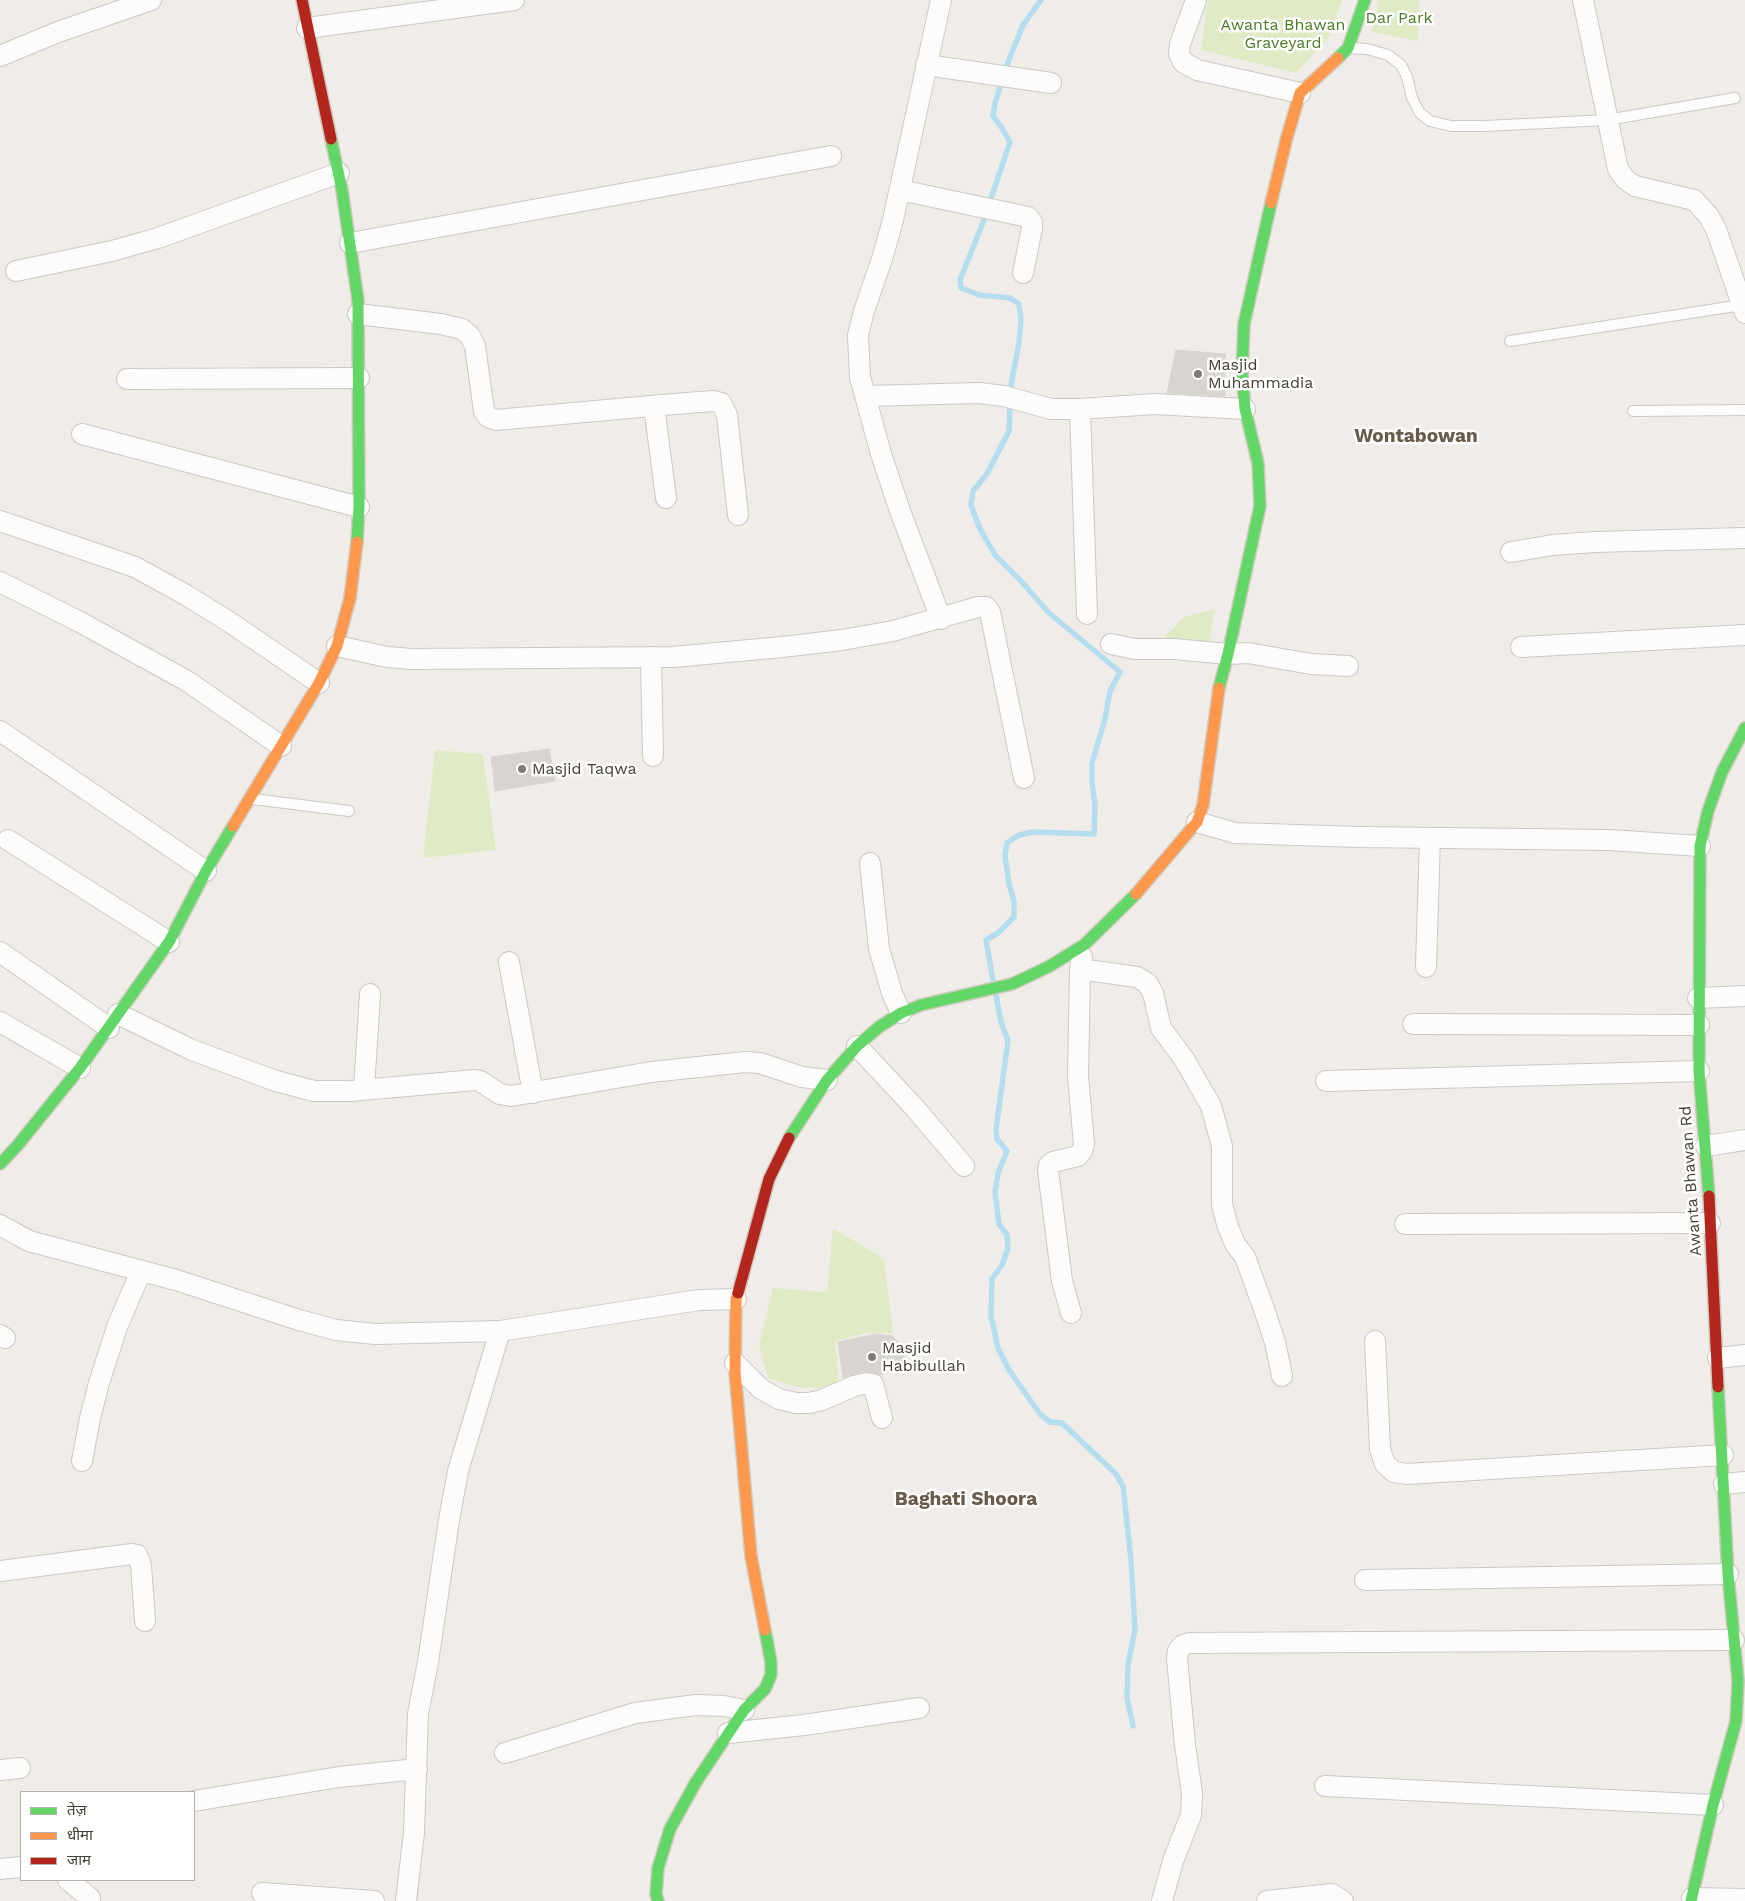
<!DOCTYPE html>
<html>
<head>
<meta charset="utf-8">
<style>
  body { margin:0 }
  #map { position:relative; width:1745px; height:1901px; overflow:hidden; background:#f0ede8; font-family:"Work Sans","Noto Sans Devanagari",sans-serif }
  canvas { display:block }
  .legend { position:absolute; left:20px; top:1791px; width:175px; height:90px; box-sizing:border-box; background:#fff; border:1px solid #b5b2ae; margin:0; padding:6px 9px; list-style:none; font-size:15px; color:#463e34 }
  .legend li { display:flex; align-items:center; gap:10px; height:25px }
  .legend b { width:25px; border:1px solid #b5b2ae }
</style>
</head>
<body>
<div id="map">
<canvas width="1745" height="1901"></canvas>
<ul class="legend">
<li><b style="height:6px;background:#63d668"></b>तेज़</li>
<li><b style="height:6px;background:#ff974d"></b>धीमा</li>
<li><b style="height:6px;background:#b3261e"></b>जाम</li>
</ul>
</div>
<script>
const ctx = document.querySelector('canvas').getContext('2d');
ctx.lineJoin = 'round';
function paint(path, color) {
  ctx.fillStyle = color;
  ctx.fill(path, 'evenodd');
}
function poly(rows) {
  const path = new Path2D();
  for (const r of rows) {
    path.moveTo(r[0], r[1]);
    for (let i = 2; i < r.length; i += 2) path.lineTo(r[i], r[i + 1]);
  }
  return path;
}
function strokePath(path, color, width, dash) {
  ctx.strokeStyle = color;
  ctx.lineWidth = width;
  ctx.lineCap = dash ? 'butt' : 'round';
  ctx.setLineDash(dash || []);
  ctx.stroke(path);
}
function drawText(font, color, halo, rows, align = 'center') {
  ctx.font = font + ' "Work Sans",sans-serif';
  ctx.lineWidth = 5;
  ctx.setLineDash([]);
  ctx.textBaseline = 'middle';
  ctx.strokeStyle = halo;
  ctx.fillStyle = color;
  for (const [text, x, y, turn = 0] of rows) {
    ctx.save();
    ctx.translate(x, y);
    ctx.rotate((+turn || 0) * Math.PI / 180);
    ctx.textAlign = isNaN(turn) ? turn : align;
    if (halo) ctx.strokeText(text, 0, 0);
    ctx.fillText(text, 0, 0);
    ctx.restore();
  }
}
paint(poly([
  [1208,0,1342,0,1329,37,1296,73,1201,50],
  [1379,0,1419,0,1418,41,1372,32],
  [1215,609,1209,641,1159,643,1184,617],
  [435,750,483,754,496,850,423,858],
  [833,1228,884,1259,893,1333,866,1333,835,1341,839,1385,825,1389,797,1387,768,1378,759,1346,773,1288,827,1292]
]), '#e0ebc6');
strokePath(poly([
  [993,981,986,940,998,933,1014,917,1014,901,1009,884,1005,855,1007,843,1019,835,1033,832,1094,834,1095,805,1092,783,1092,763,1105,719,1110,691,1120,672,1049,613,1021,581,995,555,980,529,971,505,973,491,987,474,1009,431,1011,385,1019,343,1021,320,1019,304,1010,298,979,295,961,288,960,280,982,225,1010,142,1002,128,993,116,995,103,1008,62,1023,25,1041,0],
  [996,995,1001,1022,1008,1041,996,1129,997,1139,1007,1151,998,1173,995,1192,999,1224,1007,1235,1008,1248,1002,1265,992,1279,991,1316,998,1348,1009,1370,1040,1414,1050,1422,1062,1423,1116,1474,1123,1486,1131,1560,1135,1630,1128,1664,1127,1698,1133,1726]
]), '#b5ddf0', 5.5);
const building = poly([
  [1176,350,1225,354,1225,396,1167,393,1176,350],
  [549,749,555,781,495,791,491,757,549,749],
  [876,1334,892,1336,898,1342,904,1354,904,1360,901,1365,894,1370,886,1373,880,1375,864,1371,843,1378,838,1342,876,1334]
]);
paint(building, '#d8d4cf');
strokePath(building, '#d8d4ce', 1);
const lane = poly([
  [1350,48,1367,49,1388,55,1401,65,1407,77,1412,98,1420,113,1430,121,1451,126,1485,126,1607,120,1735,98],
  [1510,341,1742,305],
  [1633,411,1745,410],
  [253,799,349,811]
]);
const street = poly([
  [941,0,893,220,882,259,864,311,858,335,860,377,881,454,900,511,941,619],
  [1196,0,1180,44,1179,54,1183,62,1197,70,1300,93],
  [1583,0,1618,169,1625,179,1635,186,1694,200,1708,215,1716,229,1745,313],
  [307,28,514,0],
  [0,56,58,32,151,0],
  [926,65,1051,83],
  [900,190,1028,217,1032,222,1032,228,1023,273],
  [350,243,831,156],
  [16,271,112,251,158,238,339,173],
  [358,314,441,324,462,329,470,336,475,346,484,411,488,417,496,420,662,405,713,401,721,403,727,415,738,515],
  [127,379,359,378],
  [865,396,979,393,1004,396,1051,409,1080,409,1155,404,1245,409],
  [654,406,666,498],
  [1080,409,1087,614],
  [82,434,359,507],
  [0,521,135,567,186,595,231,623,319,683],
  [1511,552,1553,545,1595,542,1745,538],
  [0,582,80,622,187,681,281,746],
  [1111,644,1135,649,1174,649,1228,654,1248,653,1311,664,1348,666],
  [337,646,387,657,411,659,673,657,782,647,842,640,893,631,978,607,986,607,990,612,1024,778],
  [1521,647,1745,635],
  [651,657,653,756],
  [0,731,206,871],
  [1197,822,1235,833,1358,837,1609,840,1700,846],
  [8,840,169,942],
  [870,863,879,949,892,993,901,1013],
  [0,952,109,1028],
  [509,962,533,1093],
  [1426,967,1430,838],
  [1080,969,1137,977,1147,983,1153,993,1161,1028,1184,1059,1211,1106,1222,1146,1222,1204,1227,1224,1235,1244,1245,1257,1264,1309,1275,1342,1282,1376],
  [1698,998,1745,996],
  [118,1014,192,1050,276,1081,314,1091,350,1091,475,1080,480,1081,500,1094,511,1096,651,1072,745,1062,760,1063,802,1077,827,1080],
  [0,1022,80,1068],
  [1413,1024,1699,1025],
  [857,1046,914,1107,964,1166],
  [1326,1081,1699,1071],
  [364,1089,370,994],
  [1706,1146,1745,1140],
  [1405,1224,1710,1223],
  [0,1225,29,1241,176,1280,299,1320,336,1330,375,1334,500,1331,699,1300,736,1299],
  [1071,1313,1062,1281,1048,1170,1049,1165,1053,1162,1078,1156,1082,1151,1084,1144,1078,1076,1080,969,1082,957],
  [0,1335,5,1338],
  [1375,1341,1380,1449,1385,1464,1394,1472,1407,1474,1723,1455],
  [1718,1358,1745,1355],
  [735,1363,761,1389,779,1399,796,1403,809,1403,822,1400,854,1386,867,1383,873,1384,882,1418],
  [82,1461,90,1418,99,1383,117,1327,141,1271],
  [1724,1484,1745,1482],
  [0,1571,132,1554,137,1555,141,1565,145,1621],
  [1365,1580,1728,1574],
  [728,1733,804,1725,919,1708],
  [505,1753,635,1713,696,1705,724,1706,744,1710],
  [0,1770,20,1768],
  [1325,1786,1713,1805],
  [194,1801,339,1777,417,1769],
  [0,1869,21,1867],
  [68,1880,90,1898],
  [262,1893,374,1901],
  [1692,1898,1745,1899],
  [406,1901,414,1832,418,1714,428,1662,449,1520,458,1471,500,1331],
  [1162,1901,1173,1861,1191,1815,1192,1793,1185,1745,1177,1658,1178,1651,1183,1645,1189,1643,1734,1640],
  [1267,1901,1332,1894,1343,1901]
]);
const fast = poly([
  [1338,58,1348,48,1365,0],
  [331,139,342,190,358,300,359,507,357,542],
  [1219,688,1228,654,1260,506,1258,463,1245,409,1242,373,1244,324,1271,203],
  [789,1138,827,1080,857,1046,879,1027,901,1013,921,1005,1012,984,1048,967,1084,945,1136,894],
  [0,1164,17,1146,80,1068,169,942,206,871,233,826],
  [1709,1196,1699,1071,1700,846,1708,811,1722,772,1745,728],
  [658,1901,656,1894,658,1868,670,1829,696,1782,744,1710,765,1689,771,1675,771,1662,765,1630],
  [1691,1901,1713,1805,1736,1721,1738,1681,1728,1574,1718,1387]
]);
const slow = poly([
  [1271,203,1287,137,1300,93,1338,58],
  [233,826,319,683,337,646,350,598,357,542],
  [1136,894,1197,822,1203,805,1219,688],
  [738,1293,736,1299,735,1372,751,1556,765,1630]
]);
const jam = poly([
  [302,0,331,139],
  [1709,1196,1718,1387],
  [738,1293,769,1179,789,1138]
]);
strokePath(lane, '#ccc9c4', 12);
strokePath(street, '#ccc9c4', 22);
strokePath(fast, '#d0cabe', 14);
strokePath(slow, '#d0cabe', 14);
strokePath(jam, '#d0cabe', 14);
strokePath(lane, '#fdfcfc', 10);
strokePath(street, '#fdfcfc', 20);
strokePath(fast, '#63d668', 11);
strokePath(slow, '#ff974d', 11);
strokePath(jam, '#b3261e', 11);
for (const [x, y, r, color] of [
  [1198,374,5,"#827b73"],
  [522,769,5,"#827b73"],
  [872,1357,5,"#827b73"]
]) {
  const dot = new Path2D();
  dot.arc(x, y, r, 0, 2 * Math.PI);
  ctx.fillStyle = color;
  ctx.fill(dot);
  strokePath(dot, '#fff', 2);
}
drawText('16px', '#4b7b24', '#fff', [
  ["Dar Park",1399,18],
  ["Awanta Bhawan",1283,25],
  ["Graveyard",1283,43]
]);
drawText('16px', '#463e34', '#fff', [
  ["Masjid",1208,365],
  ["Muhammadia",1208,383],
  ["Masjid Taqwa",532,769],
  ["Masjid",882,1348],
  ["Habibullah",882,1366]
], 'left');
drawText('16px', '#463e34', '#fff', [
  ["Awanta Bhawan Rd",1691,1181,-94]
]);
drawText('bold 19px', '#695b4a', '#fff', [
  ["Wontabowan",1416,436],
  ["Baghati Shoora",966,1499]
]);
</script>
</body>
</html>
